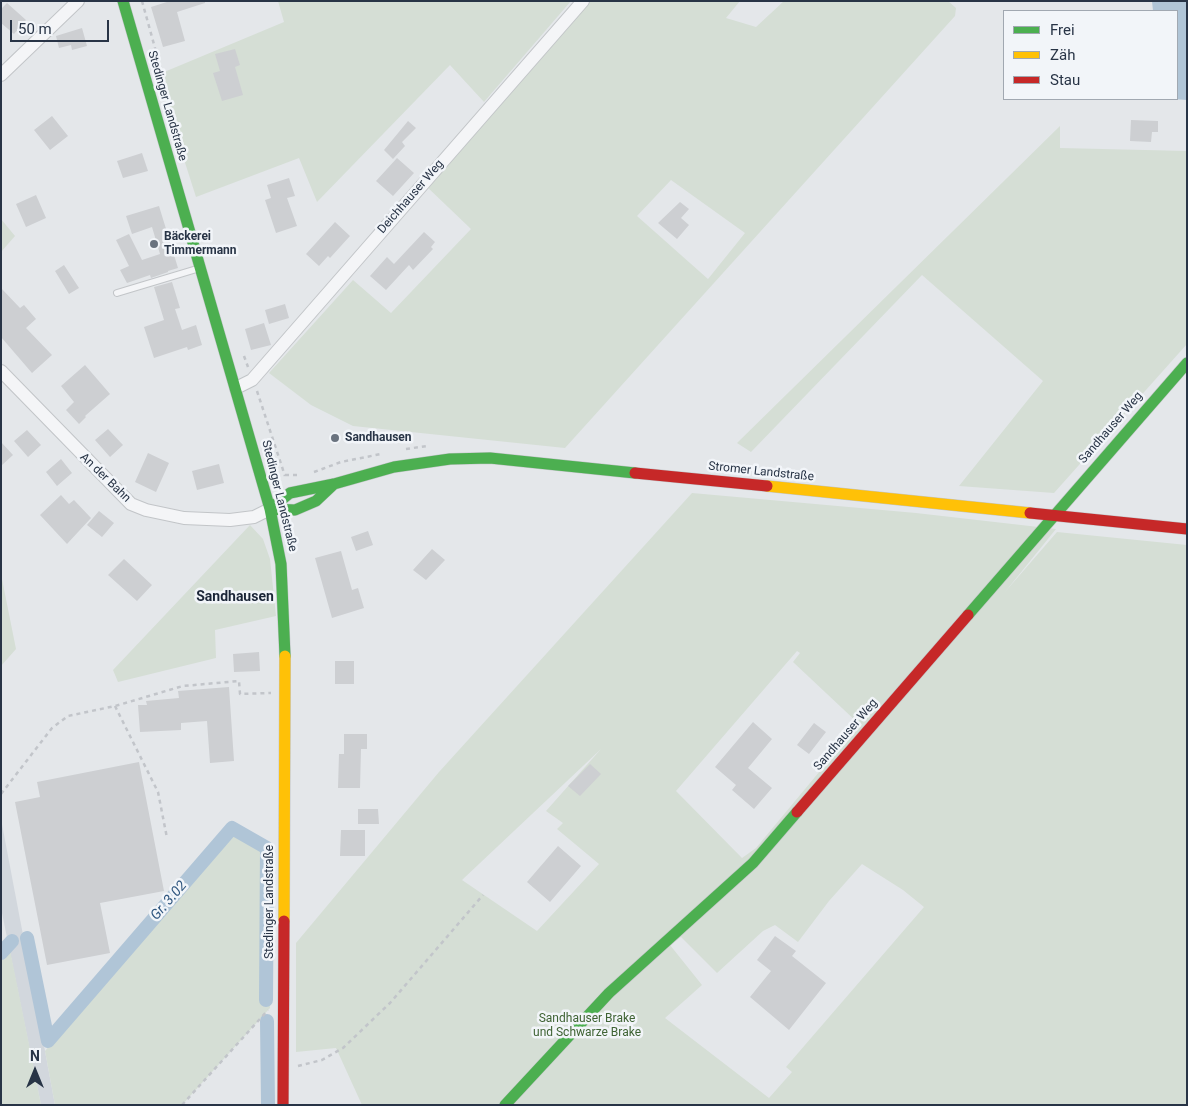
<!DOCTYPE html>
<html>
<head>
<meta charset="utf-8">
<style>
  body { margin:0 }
  #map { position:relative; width:1188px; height:1106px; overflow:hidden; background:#e4e7ea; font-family:Roboto,sans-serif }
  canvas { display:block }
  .frame { position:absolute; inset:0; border:2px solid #283446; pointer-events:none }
  .legend { position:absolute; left:1003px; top:10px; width:175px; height:90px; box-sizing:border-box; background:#f2f5f9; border:1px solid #a1a8b1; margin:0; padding:6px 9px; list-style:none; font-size:15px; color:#283446 }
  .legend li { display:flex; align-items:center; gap:10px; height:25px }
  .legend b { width:25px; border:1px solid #a1a8b1 }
  .north { position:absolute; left:10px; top:1046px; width:50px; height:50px; -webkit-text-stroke:4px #f2f5f9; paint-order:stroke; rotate:0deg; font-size:14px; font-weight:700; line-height:20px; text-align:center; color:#283446 }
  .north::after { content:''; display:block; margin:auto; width:18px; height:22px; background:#283446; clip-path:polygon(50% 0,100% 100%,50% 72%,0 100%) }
  .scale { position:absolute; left:10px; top:20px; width:99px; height:22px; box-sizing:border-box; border:2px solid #283446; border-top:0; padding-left:6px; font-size:15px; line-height:18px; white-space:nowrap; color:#283446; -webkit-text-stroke:4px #f2f5f9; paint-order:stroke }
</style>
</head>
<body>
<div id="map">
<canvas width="1188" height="1106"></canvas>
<div class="frame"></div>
<ul class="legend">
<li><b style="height:6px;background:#4caf50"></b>Frei</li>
<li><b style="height:6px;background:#ffc107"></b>Zäh</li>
<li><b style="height:6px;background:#c62828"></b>Stau</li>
</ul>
<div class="north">N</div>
<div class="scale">50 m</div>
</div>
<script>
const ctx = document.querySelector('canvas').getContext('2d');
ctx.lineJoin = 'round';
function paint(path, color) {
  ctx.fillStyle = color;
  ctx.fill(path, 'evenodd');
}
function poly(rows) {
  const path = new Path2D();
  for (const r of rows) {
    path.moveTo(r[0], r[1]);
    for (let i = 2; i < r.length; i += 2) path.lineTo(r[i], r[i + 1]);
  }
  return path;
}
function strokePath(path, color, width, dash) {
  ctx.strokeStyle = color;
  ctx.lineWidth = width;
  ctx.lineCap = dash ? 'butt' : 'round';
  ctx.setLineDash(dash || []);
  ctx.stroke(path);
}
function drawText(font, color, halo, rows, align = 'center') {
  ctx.font = font + ' Roboto,sans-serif';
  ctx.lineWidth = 5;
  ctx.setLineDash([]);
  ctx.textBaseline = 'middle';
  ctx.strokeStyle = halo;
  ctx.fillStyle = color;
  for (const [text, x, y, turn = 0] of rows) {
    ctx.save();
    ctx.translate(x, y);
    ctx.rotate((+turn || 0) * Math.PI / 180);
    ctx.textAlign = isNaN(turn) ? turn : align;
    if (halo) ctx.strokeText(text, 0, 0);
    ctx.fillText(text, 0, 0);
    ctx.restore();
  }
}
paint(poly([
  [1,819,45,1051,55,1105,41,1105,1,908]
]), '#d2d7dd');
paint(poly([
  [278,1,571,1,484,102,450,65,317,202,299,158,196,197,157,75,284,22],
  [588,1,740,1,726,18,756,27,784,1,948,1,956,8,955,16,565,448,353,426,311,405,269,373,353,280,391,313,471,229,425,185],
  [671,180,745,233,708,279,637,216],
  [1060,126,1060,148,1187,151,1187,344,1054,493,959,486,1043,381,922,275,751,452,737,443],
  [1,219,15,236,1,252],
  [692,493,916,513,1056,529,1005,592,1057,532,1187,545,1187,1105,362,1105,336,1048,296,1052,296,943,439,772],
  [797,651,800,653,793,662,859,724,756,848,742,858,676,791],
  [601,749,546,811,563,823,557,829,599,864,537,931,462,880],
  [862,864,903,890,924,907,786,1067,792,1072,769,1098,665,1018,702,985,670,945,681,937,717,973,763,931,775,925,798,942,829,901],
  [250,525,263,539,270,559,276,616,215,630,216,658,118,682,113,670],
  [1,574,16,649,1,666],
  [232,834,270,855,270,1008,182,1105,55,1105,45,1051],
  [8,940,33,1064,41,1105,1,1105,1,947]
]), '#d5ded5');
paint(poly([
  [1152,1,1187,1,1187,100,1173,99,1177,99,1177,11,1153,11]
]), '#b0c5d7');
strokePath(poly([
  [27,938,48,1041,232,828,267,848,266,1000],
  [1,953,12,941],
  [267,1021,268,1105]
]), '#b0c5d7', 14);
paint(poly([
  [170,1,205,1,205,3,177,12,185,41,163,47,151,7],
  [7,3,26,20,14,34,1,23,1,9],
  [82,28,87,46,72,50,71,45,59,48,56,36],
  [235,49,240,65,235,67,243,95,222,101,213,73,220,71,215,54],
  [52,116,68,136,50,150,34,130],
  [1131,120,1158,121,1158,132,1152,132,1151,142,1130,141],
  [408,121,416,128,402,142,405,146,393,159,384,150],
  [142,153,148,171,123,178,117,161],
  [397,158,414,173,393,196,376,181],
  [289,178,295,196,287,198,297,226,276,233,265,200,271,198,267,185],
  [36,195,46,218,26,227,16,204],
  [680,202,689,209,681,218,689,225,677,239,658,223],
  [159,206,178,268,168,271,168,272,151,278,150,275,127,283,120,270,129,266,116,240,129,234,142,260,160,254,152,227,132,234,126,216],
  [335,222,350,236,330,258,328,256,319,266,306,254],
  [424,232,435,242,431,247,433,249,413,270,409,265,386,290,370,276,387,257,394,264],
  [64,265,79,288,69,294,55,271],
  [172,282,180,308,175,309,182,330,196,325,202,345,188,350,187,347,154,358,144,327,164,320,154,287],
  [1,288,20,308,24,305,36,319,26,328,52,355,32,373,1,337],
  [285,304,289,318,269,324,265,310],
  [264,323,271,345,251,350,245,329],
  [85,365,110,394,85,416,86,417,79,424,66,410,74,402,61,386],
  [108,429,123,445,110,457,95,440],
  [27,430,41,445,28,457,14,441],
  [1,442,13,455,1,466],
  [148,453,169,463,156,492,135,482],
  [61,459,72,473,57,486,46,472],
  [219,464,224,483,197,490,192,471],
  [61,495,69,504,74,500,91,518,67,544,40,515],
  [99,511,114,523,102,537,87,525],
  [368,531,373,545,356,551,351,537],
  [432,549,445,560,426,580,413,570],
  [341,551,352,590,358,588,364,608,332,618,315,558],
  [124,559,152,585,137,601,108,575],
  [259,652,260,671,234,672,233,654],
  [335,661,354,661,354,684,335,684],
  [229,687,234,761,210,763,207,721,181,723,181,730,140,732,138,705,147,705,146,701,179,698,178,691],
  [753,722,772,739,748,768,772,788,754,809,732,790,736,785,715,767],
  [814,723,826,732,809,754,797,745],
  [344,734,367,734,367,749,361,749,360,788,338,788,339,754,344,754],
  [139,762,164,891,100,903,110,953,47,965,15,802,40,797,37,782],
  [590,764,601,774,580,796,568,786],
  [358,809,378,809,379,824,358,824],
  [341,830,365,830,365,856,340,856],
  [558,846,581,866,550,902,527,882],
  [775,936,796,951,792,956,826,983,789,1030,750,997,771,971,757,960]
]), '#cdcfd2');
const lane = poly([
  [117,293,200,268]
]);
const street = poly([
  [1,75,78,1],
  [1,371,131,504,146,510,184,518,230,520,254,517,270,509],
  [236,388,252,380,583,1]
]);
const fast = poly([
  [123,1,270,509,281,564,285,656],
  [270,509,290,493,334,484,394,467,450,459,490,458,635,473],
  [270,509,295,510,316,501,334,484],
  [968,615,1187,363],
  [505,1105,609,993,753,863,797,812]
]);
const slow = poly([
  [767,486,1030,513],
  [284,921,285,656]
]);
const jam = poly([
  [635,473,767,486],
  [1030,513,1187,529],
  [797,812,968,615],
  [283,1105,284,921]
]);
strokePath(lane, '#c2c5c8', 8);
strokePath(street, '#c2c5c8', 14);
strokePath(fast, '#c2c5c8', 12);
strokePath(slow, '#c2c5c8', 12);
strokePath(jam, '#c2c5c8', 12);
strokePath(poly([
  [142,1,163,77],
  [244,356,248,367],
  [257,391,285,476],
  [406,449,427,446],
  [314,472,341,462,381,454],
  [285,475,299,475],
  [115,706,158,792,167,838],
  [1,794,52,728,68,716,115,706,183,686,239,681,240,694,271,693],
  [298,1066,322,1060,343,1048,390,1003,483,895],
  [182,1105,268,1010]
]), '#c2c5ca', 2.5, [4, 4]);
strokePath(lane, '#f4f5f7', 6);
strokePath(street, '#f4f5f7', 12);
strokePath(fast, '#4caf50', 11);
strokePath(slow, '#ffc107', 11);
strokePath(jam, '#c62828', 11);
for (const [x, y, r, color] of [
  [154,244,5,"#6a737f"],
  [335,438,5,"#6a737f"]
]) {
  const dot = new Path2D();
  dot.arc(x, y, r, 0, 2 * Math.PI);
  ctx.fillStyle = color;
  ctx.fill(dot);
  strokePath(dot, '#f2f5f9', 2);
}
drawText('12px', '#283446', '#f2f5f9', [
  ["Stedinger Landstraße",167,106,74],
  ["Deichhauser Weg",411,197,-49],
  ["Sandhauser Weg",1111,428,-49],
  ["Stromer Landstraße",761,472,6],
  ["An der Bahn",105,478,44],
  ["Stedinger Landstraße",279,496,76],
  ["Sandhauser Weg",846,735,-49],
  ["Stedinger Landstraße",270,902,-90]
]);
drawText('bold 12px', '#283446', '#f2f5f9', [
  ["Bäckerei",164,237],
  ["Timmermann",164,251],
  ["Sandhausen",345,438]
], 'left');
drawText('12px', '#3f6334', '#f2f5f9', [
  ["Sandhauser Brake",587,1019],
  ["und Schwarze Brake",587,1033]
]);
drawText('bold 14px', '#1b2537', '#f2f5f9', [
  ["Sandhausen",235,597]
]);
drawText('italic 14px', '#2e557e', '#f2f5f9', [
  ["Gr. 3.02",169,901,-49]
]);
</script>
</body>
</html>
